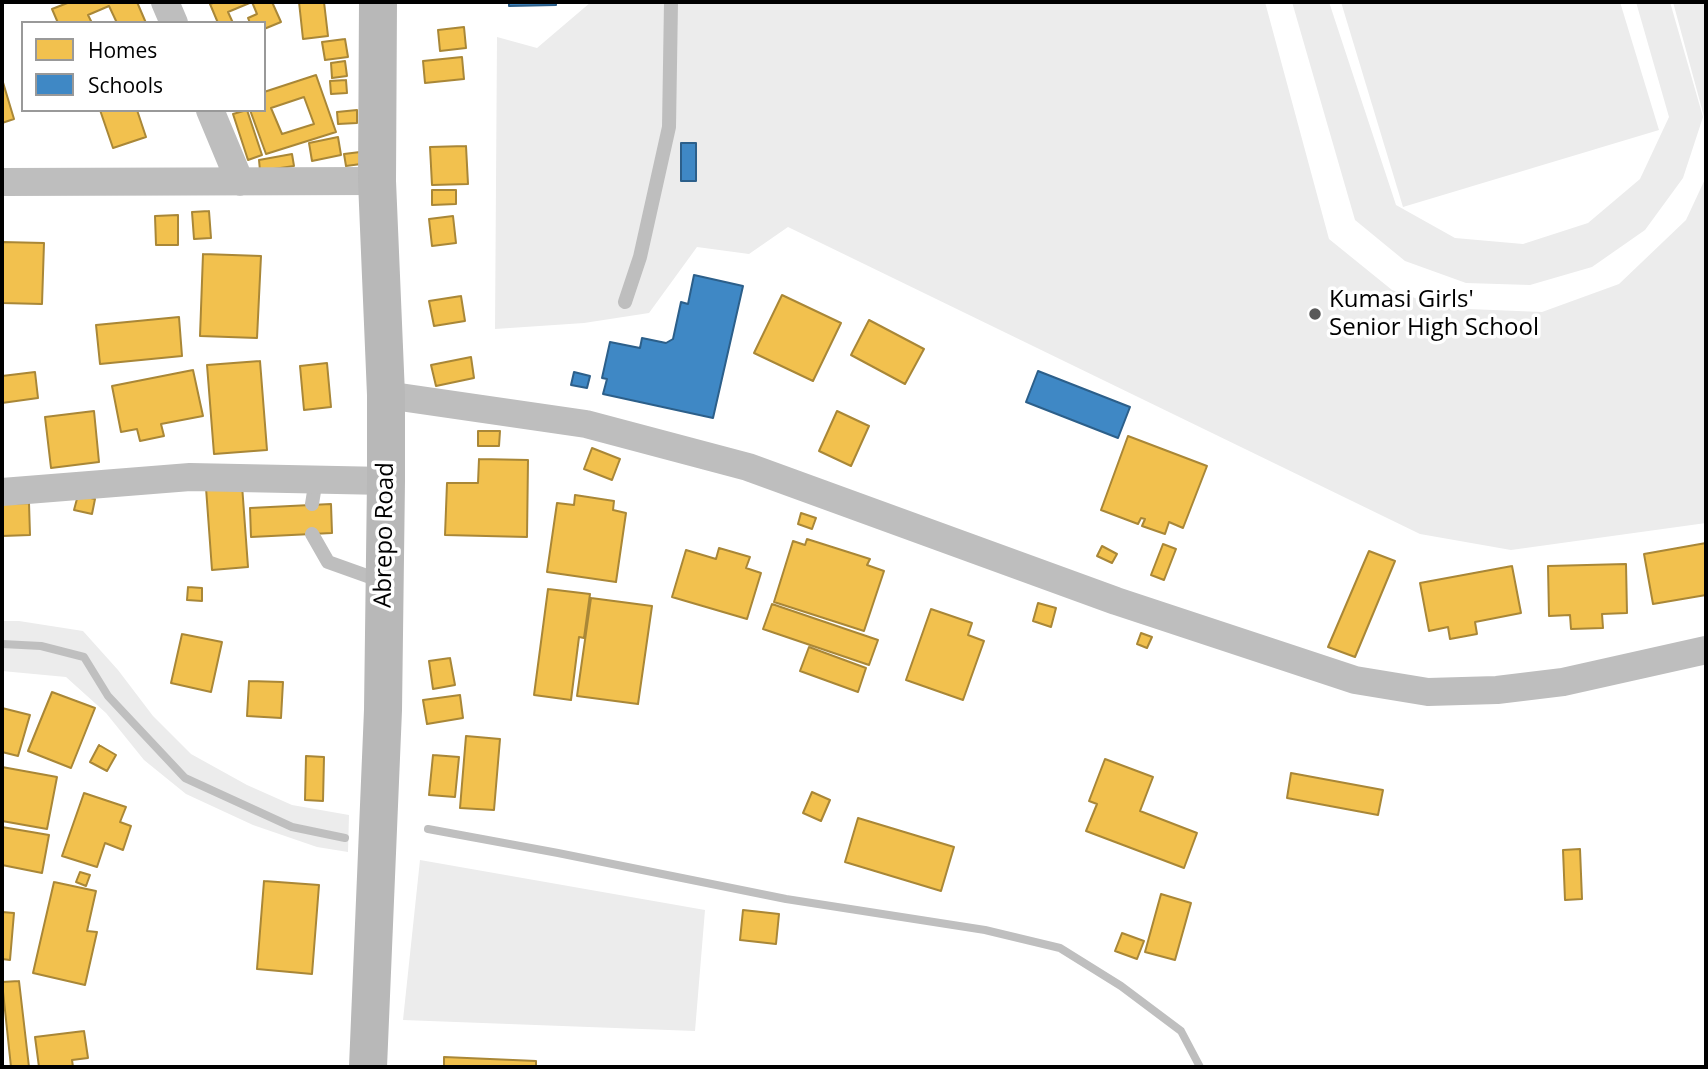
<!DOCTYPE html>
<html>
<head>
<meta charset="utf-8">
<style>
  body { margin:0 }
  #map { position:relative; width:1708px; height:1069px; overflow:hidden; background:#fff; font-family:"Open Sans",sans-serif }
  canvas { display:block }
  .frame { position:absolute; inset:0; border:4px solid #000; pointer-events:none }
  .legend { position:absolute; left:21px; top:21px; width:245px; height:91px; box-sizing:border-box; background:#fff; border:2px solid #999; margin:0; padding:9px 12px; list-style:none; font-size:21px; color:#000 }
  .legend li { display:flex; align-items:center; gap:14px; height:35px }
  .legend b { width:35px; border:2px solid #999 }
</style>
</head>
<body>
<div id="map">
<canvas width="1708" height="1069"></canvas>
<div class="frame"></div>
<ul class="legend">
<li><b style="height:19px;background:#f2c14e"></b>Homes</li>
<li><b style="height:19px;background:#3f88c5"></b>Schools</li>
</ul>
</div>
<script>
const ctx = document.querySelector('canvas').getContext('2d');
ctx.lineJoin = 'round';
function paint(path, color) {
  ctx.fillStyle = color;
  ctx.fill(path, 'evenodd');
}
function poly(rows) {
  const path = new Path2D();
  for (const r of rows) {
    path.moveTo(r[0], r[1]);
    for (let i = 2; i < r.length; i += 2) path.lineTo(r[i], r[i + 1]);
  }
  return path;
}
function strokePath(path, color, width, dash) {
  ctx.strokeStyle = color;
  ctx.lineWidth = width;
  ctx.lineCap = dash ? 'butt' : 'round';
  ctx.setLineDash(dash || []);
  ctx.stroke(path);
}
function drawText(font, color, halo, rows, align = 'center') {
  ctx.font = font + ' "Open Sans",sans-serif';
  ctx.lineWidth = 7;
  ctx.setLineDash([]);
  ctx.textBaseline = 'middle';
  ctx.strokeStyle = halo;
  ctx.fillStyle = color;
  for (const [text, x, y, turn = 0] of rows) {
    ctx.save();
    ctx.translate(x, y);
    ctx.rotate((+turn || 0) * Math.PI / 180);
    ctx.textAlign = isNaN(turn) ? turn : align;
    if (halo) ctx.strokeText(text, 0, 0);
    ctx.fillText(text, 0, 0);
    ctx.restore();
  }
}
paint(poly([
  [591,2,1265,2,1329,239,1392,290,1444,308,1542,312,1619,284,1686,220,1706,177,1706,523,1511,550,1420,534,788,227,749,254,697,247,649,313,584,323,495,329,497,37,537,48],
  [1292,2,1329,2,1396,205,1455,238,1523,244,1588,223,1640,179,1669,117,1636,2,1670,2,1703,117,1683,178,1645,230,1592,267,1530,285,1466,283,1405,261,1355,220],
  [1341,2,1620,2,1659,130,1403,207],
  [1673,2,1706,2,1706,124],
  [2,621,19,621,83,631,118,670,153,716,191,754,247,785,292,805,349,815,348,852,317,847,253,825,186,794,144,760,106,713,66,677,2,671],
  [420,860,705,910,695,1031,403,1020]
]), '#ececec');
const homes = poly([
  [70,2,137,2,146,23,117,23,109,6,88,15,92,23,58,23,52,9,70,2],
  [216,2,272,2,281,22,264,29,264,23,250,23,248,18,257,14,252,2,228,12,233,23,218,23,210,4,216,2],
  [299,2,324,2,328,36,303,39,299,2],
  [464,27,466,48,440,51,438,30,464,27],
  [345,39,348,57,325,60,322,42,345,39],
  [462,57,464,79,425,83,423,61,462,57],
  [345,61,347,76,332,78,331,63,345,61],
  [316,75,336,132,266,154,250,110,264,110,264,92,316,75],
  [304,97,314,124,282,134,271,108,304,97],
  [2,79,14,119,2,123,2,79],
  [346,80,347,93,331,94,330,81,346,80],
  [100,110,137,110,146,137,113,148,100,110],
  [247,110,262,155,248,160,233,114,247,110],
  [357,110,357,123,338,124,337,112,357,110],
  [338,137,341,155,312,161,309,143,338,137],
  [466,146,468,184,432,185,430,147,466,146],
  [360,152,361,164,346,166,344,154,360,152],
  [292,154,294,166,260,171,259,160,292,154],
  [432,190,456,190,456,204,432,205,432,190],
  [209,211,211,238,194,239,192,212,209,211],
  [178,215,178,245,156,245,155,216,178,215],
  [453,216,456,243,432,246,429,219,453,216],
  [2,242,44,243,42,304,2,303,2,242],
  [203,254,261,256,257,338,200,336,203,254],
  [782,295,841,323,813,381,754,353,782,295],
  [461,296,465,321,434,326,429,301,461,296],
  [179,317,182,356,100,364,96,325,179,317],
  [869,320,924,349,905,384,851,355,869,320],
  [471,357,474,378,436,386,431,365,471,357],
  [260,361,267,450,214,454,207,365,260,361],
  [327,363,331,407,304,410,300,366,327,363],
  [193,370,203,416,161,424,164,436,140,441,137,429,121,432,112,386,193,370],
  [35,372,38,398,2,403,2,376,35,372],
  [94,411,99,462,51,468,45,417,94,411],
  [837,411,869,426,851,466,819,451,837,411],
  [478,431,500,431,499,446,478,446,478,431],
  [1128,436,1207,466,1183,528,1169,522,1165,534,1142,526,1145,519,1141,518,1138,524,1101,510,1128,436],
  [592,448,620,459,612,480,584,469,592,448],
  [479,459,528,460,527,537,445,535,447,483,478,483,479,459],
  [242,485,248,567,212,570,206,488,242,485],
  [78,495,95,499,92,514,74,510,78,495],
  [575,495,614,501,613,510,626,513,616,582,547,572,557,503,574,505,575,495],
  [29,503,30,535,2,536,2,504,29,503],
  [331,504,332,533,251,537,250,508,331,504],
  [801,513,816,518,812,529,798,524,801,513],
  [807,539,870,559,867,565,884,571,864,631,774,602,793,541,805,545,807,539],
  [1706,543,1706,595,1653,604,1644,554,1706,543],
  [1163,544,1176,549,1164,580,1151,575,1163,544],
  [1102,546,1117,554,1112,563,1097,556,1102,546],
  [719,548,750,557,746,568,761,573,747,619,672,597,686,550,716,559,719,548],
  [1369,551,1395,561,1355,657,1328,647,1369,551],
  [1626,564,1627,613,1602,614,1603,628,1571,629,1570,615,1549,616,1548,566,1626,564],
  [1512,566,1521,613,1475,622,1477,634,1450,639,1448,627,1429,631,1420,583,1512,566],
  [188,587,202,588,202,601,187,600,188,587],
  [548,589,590,594,584,638,579,637,571,700,534,695,548,589],
  [591,598,652,606,638,704,577,696,591,598],
  [1038,603,1056,608,1051,627,1033,621,1038,603],
  [772,604,878,640,869,665,763,629,772,604],
  [931,609,972,623,968,635,984,641,963,700,906,680,931,609],
  [1141,633,1152,637,1147,648,1137,644,1141,633],
  [182,634,222,642,211,692,171,683,182,634],
  [809,647,866,668,858,692,800,671,809,647],
  [450,658,455,685,433,689,429,661,450,658],
  [249,681,283,682,281,718,247,716,249,681],
  [52,692,95,708,71,768,28,751,52,692],
  [460,695,463,718,427,724,423,700,460,695],
  [2,708,30,715,18,756,2,752,2,708],
  [466,736,500,739,494,810,460,808,466,736],
  [99,745,116,755,107,771,90,762,99,745],
  [433,755,459,757,455,797,429,795,433,755],
  [306,756,324,757,323,801,305,800,306,756],
  [1105,759,1153,777,1140,811,1197,833,1184,868,1086,831,1097,804,1089,801,1105,759],
  [2,767,57,777,47,829,2,821,2,767],
  [1291,773,1383,790,1378,815,1287,798,1291,773],
  [812,792,830,800,821,821,803,813,812,792],
  [84,793,126,807,120,822,131,826,123,850,105,843,97,867,62,856,84,793],
  [858,818,954,847,941,891,845,862,858,818],
  [2,827,49,835,42,873,2,865,2,827],
  [1580,849,1582,899,1565,900,1563,850,1580,849],
  [80,872,90,875,86,886,76,882,80,872],
  [264,881,319,885,312,974,257,969,264,881],
  [54,882,96,891,87,931,97,932,85,985,33,973,54,882],
  [1161,894,1191,903,1175,960,1145,952,1161,894],
  [743,910,779,914,776,944,740,940,743,910],
  [2,912,14,913,10,960,2,959,2,912],
  [1122,933,1144,941,1137,959,1115,951,1122,933],
  [19,981,29,1067,11,1067,2,982,19,981],
  [84,1031,88,1058,72,1060,73,1067,39,1067,35,1037,84,1031],
  [444,1057,536,1061,536,1067,444,1067,444,1057]
]);
paint(homes, '#f2c14e');
strokePath(homes, '#a98737', 2);
const schools = poly([
  [509,2,556,2,556,5,509,6,509,2],
  [681,143,696,143,696,181,681,181,681,143],
  [694,275,743,286,713,418,603,394,607,379,602,378,610,342,640,348,642,338,666,343,673,339,681,302,688,304,694,275],
  [1038,371,1130,407,1118,438,1026,402,1038,371],
  [574,372,590,376,587,388,571,385,574,372]
]);
paint(schools, '#3f88c5');
strokePath(schools, '#2c5f8a', 2);
strokePath(poly([
  [2,644,41,646,84,657,108,696,185,778,292,827,345,838],
  [428,829,558,853,786,899,985,930,1060,948,1121,986,1181,1031,1200,1067]
]), '#bfbfbf', 8);
strokePath(poly([
  [625,302,640,257,669,127,671,2],
  [312,504,316,479],
  [312,534,328,562,384,582]
]), '#bebebe', 14);
strokePath(poly([
  [165,2,174,23],
  [210,110,240,182],
  [2,182,377,181],
  [386,395,586,424,748,467,1116,601,1355,680,1428,692,1497,690,1563,682,1706,650],
  [2,492,190,477,386,481]
]), '#bebebe', 28);
strokePath(poly([
  [368,1067,383,710,386,481,386,395,377,181,378,2]
]), '#b8b8b8', 38);
for (const [x, y, r, color] of [
  [1315,314,7,"#595959"]
]) {
  const dot = new Path2D();
  dot.arc(x, y, r, 0, 2 * Math.PI);
  ctx.fillStyle = color;
  ctx.fill(dot);
  strokePath(dot, '#fff', 2.5);
}
drawText('24px', '#000', '#fff', [
  ["Kumasi Girls'",1329,300],
  ["Senior High School",1329,328]
], 'left');
drawText('24px', '#000', '#fff', [
  ["Abrepo Road",385,535,-89]
]);
</script>
</body>
</html>
